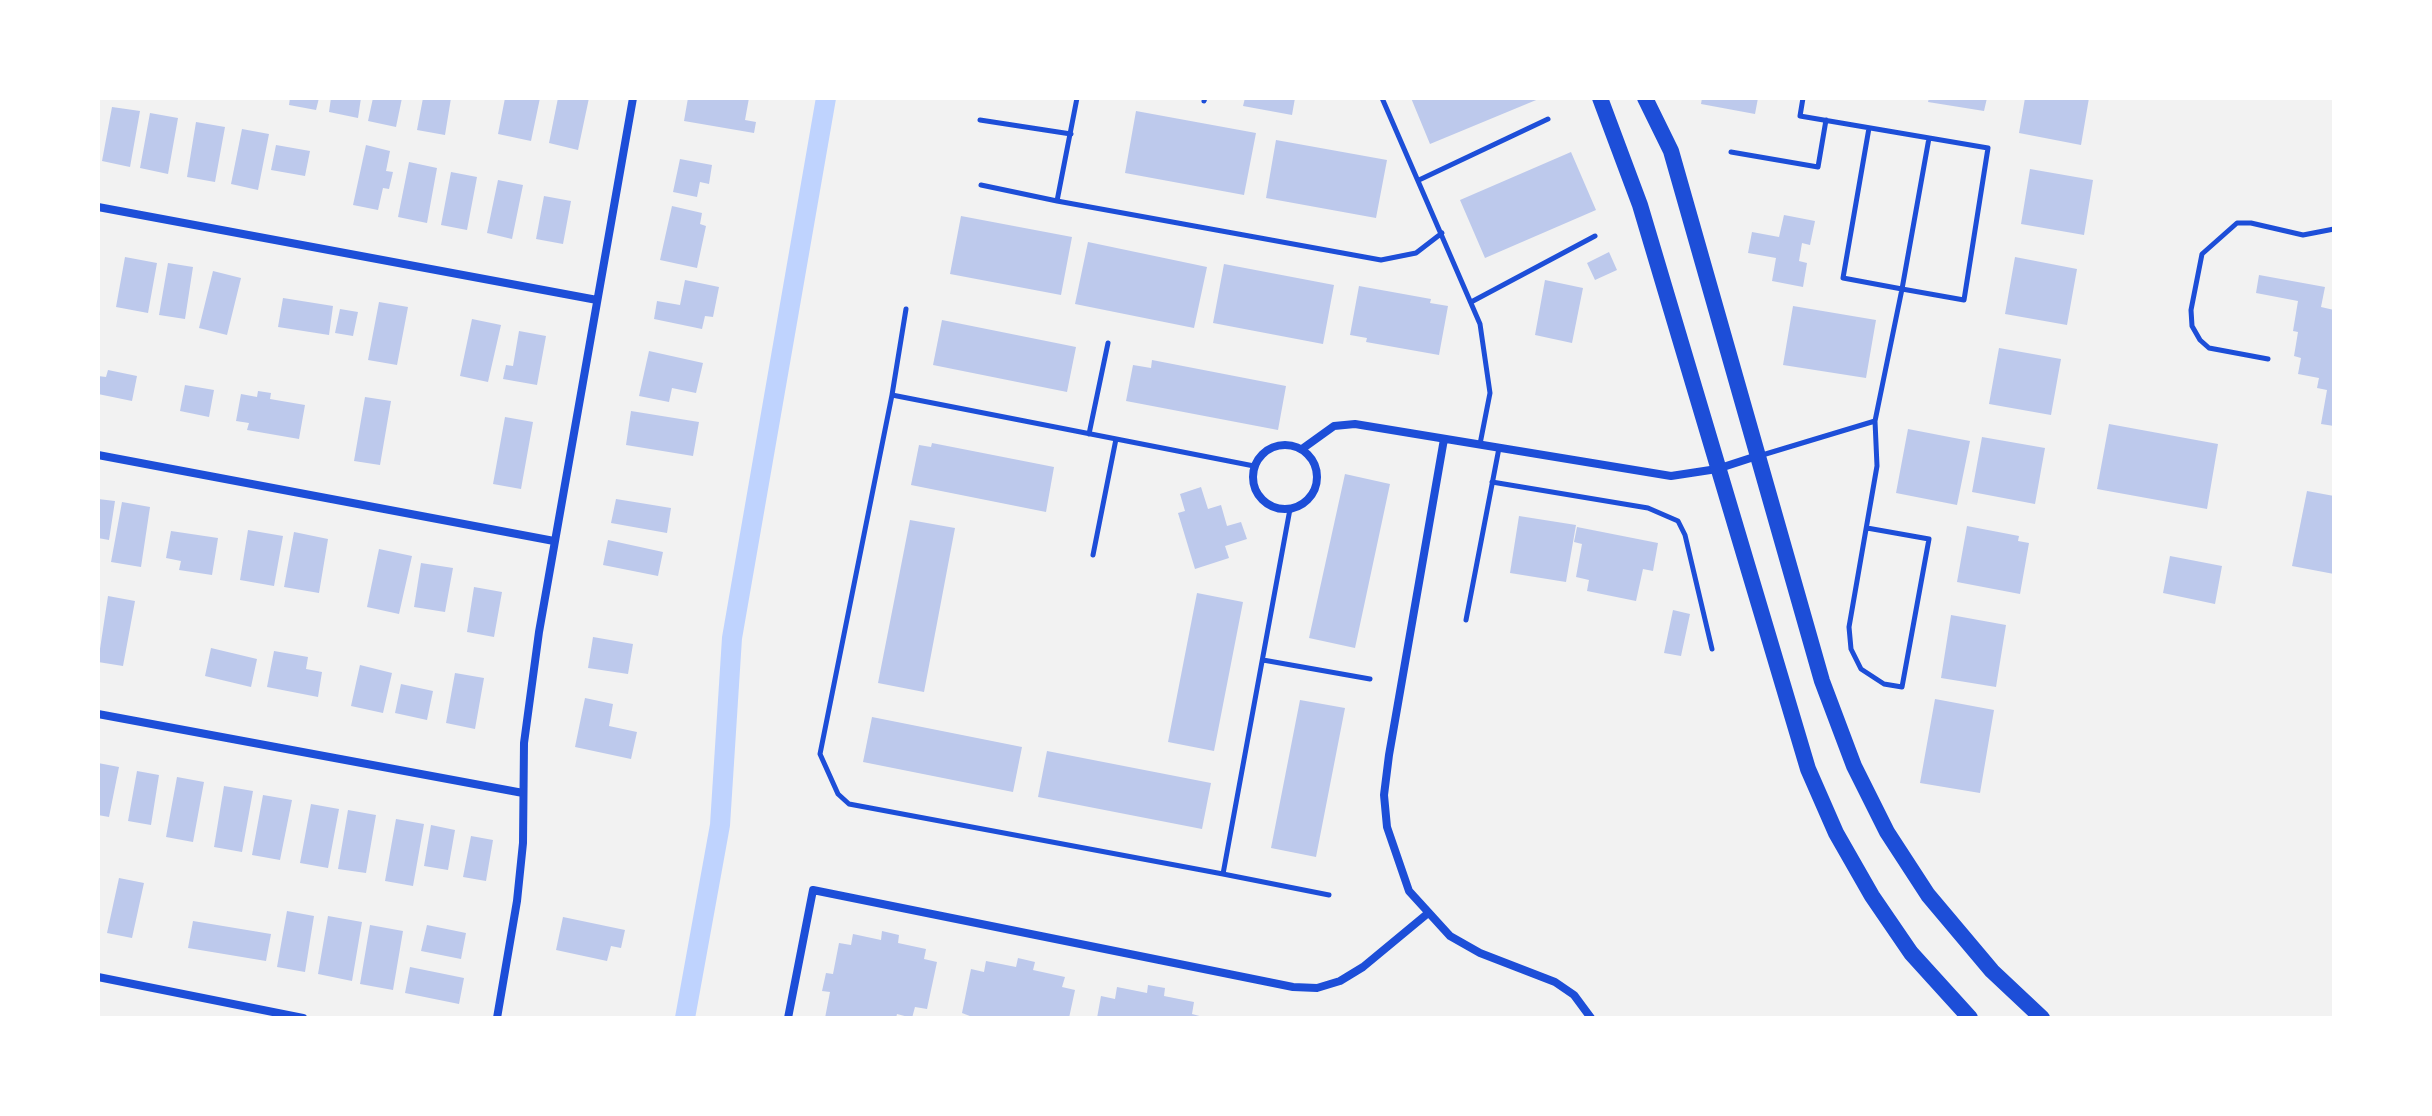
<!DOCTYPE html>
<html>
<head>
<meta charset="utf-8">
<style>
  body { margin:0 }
  #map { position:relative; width:2432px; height:1116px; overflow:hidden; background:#f2f2f2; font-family:Commissioner,sans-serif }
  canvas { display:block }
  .frame { position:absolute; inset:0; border:100px solid #fff; pointer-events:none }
</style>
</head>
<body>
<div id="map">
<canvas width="2432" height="1116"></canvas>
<div class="frame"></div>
</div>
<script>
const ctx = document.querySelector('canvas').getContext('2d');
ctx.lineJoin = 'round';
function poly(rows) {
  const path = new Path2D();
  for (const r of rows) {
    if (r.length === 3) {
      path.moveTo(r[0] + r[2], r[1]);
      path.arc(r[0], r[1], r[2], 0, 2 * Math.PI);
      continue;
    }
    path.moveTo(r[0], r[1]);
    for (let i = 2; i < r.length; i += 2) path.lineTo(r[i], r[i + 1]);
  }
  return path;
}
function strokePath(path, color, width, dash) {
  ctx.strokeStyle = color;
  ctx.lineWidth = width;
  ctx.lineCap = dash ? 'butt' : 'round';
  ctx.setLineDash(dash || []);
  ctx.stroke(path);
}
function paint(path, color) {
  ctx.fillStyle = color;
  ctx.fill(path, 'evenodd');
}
strokePath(poly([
  [685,1018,720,825,732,638,826,98]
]), '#bfd3fe', 20);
paint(poly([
  [290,98,319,98,316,110,289,105],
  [331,98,361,98,358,118,329,112],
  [373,98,402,98,396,127,368,121],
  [423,98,451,98,445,135,417,130],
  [505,98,540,98,531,141,498,134],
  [558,98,589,98,578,150,549,143],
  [688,98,749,98,745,120,756,122,754,133,684,121],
  [1245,98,1295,98,1292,115,1243,106],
  [1411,98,1541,98,1430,144],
  [1702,98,1758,98,1755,114,1701,104],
  [1929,98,1987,98,1984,111,1928,102],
  [2025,98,2089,98,2081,145,2019,133],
  [112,107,140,111,130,167,102,161],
  [1136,111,1256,133,1244,195,1125,173],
  [150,113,178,118,168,174,140,168],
  [196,122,225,127,215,182,187,177],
  [242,129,269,134,258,190,231,184],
  [1276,140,1387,160,1376,218,1266,198],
  [276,145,310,151,305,176,271,170],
  [366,145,390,151,386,171,393,172,389,189,383,188,378,210,353,205],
  [1571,152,1596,210,1485,258,1460,200],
  [680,159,712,165,709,184,700,182,697,197,673,192],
  [409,162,437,168,427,223,398,217],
  [2030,169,2093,180,2084,235,2021,224],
  [451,172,477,177,467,230,441,225],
  [498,180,523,185,512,239,487,233],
  [544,196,571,201,563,244,536,239],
  [672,206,702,213,700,224,706,226,697,268,660,260],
  [1784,215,1815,221,1810,245,1802,243,1799,261,1807,263,1803,287,1772,281,1776,258,1748,253,1752,232,1779,237],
  [961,216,1072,237,1061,295,950,274],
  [1088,242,1207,267,1194,328,1075,304],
  [1609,252,1617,270,1595,280,1587,263],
  [125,257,157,263,148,313,116,307],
  [2015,257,2077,269,2067,325,2005,314],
  [168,263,193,267,185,319,159,315],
  [1224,264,1334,285,1323,344,1213,323],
  [213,271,241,278,227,335,199,328],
  [2259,275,2325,287,2321,307,2334,310,2334,426,2321,424,2327,390,2317,388,2319,378,2298,374,2301,358,2294,356,2298,332,2293,331,2298,301,2256,293],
  [685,280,719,287,713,317,705,316,702,329,654,319,657,301,680,305],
  [1545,280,1583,288,1572,343,1535,335],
  [1359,286,1431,299,1430,303,1448,306,1439,355,1366,342,1367,338,1350,335],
  [283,298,333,306,329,335,278,327],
  [379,302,408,307,397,365,368,360],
  [1793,306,1876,320,1866,378,1783,365],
  [340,309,358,312,353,336,335,333],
  [472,319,501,325,488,382,460,376],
  [942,320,1076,347,1067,392,933,365],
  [519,331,546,336,537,385,503,379,506,365,513,366],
  [1999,348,2061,359,2051,415,1989,404],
  [649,351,703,363,696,393,672,388,669,402,639,396],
  [1152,360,1286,386,1278,430,1126,401,1133,365,1151,368],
  [108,370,137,376,132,401,98,394,98,376,106,377],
  [185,385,214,390,209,417,180,411],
  [258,391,271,393,270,399,305,405,299,439,247,430,249,423,236,421,241,394,257,397],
  [365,397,391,401,380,465,354,461],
  [631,411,699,422,693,456,626,445],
  [505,417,533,422,521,489,493,484],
  [2109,424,2218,444,2207,509,2097,489],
  [1908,429,1970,441,1957,505,1896,493],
  [1982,437,2045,448,2035,504,1972,492],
  [932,443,1054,467,1046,512,911,485,919,445,931,447],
  [1345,474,1390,484,1355,648,1309,638],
  [1201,487,1208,509,1221,505,1227,526,1241,522,1247,539,1225,546,1229,558,1195,569,1178,513,1185,511,1180,494],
  [2307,491,2334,496,2334,574,2292,566],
  [98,499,115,501,109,540,98,538],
  [616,499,671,508,667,533,611,523],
  [122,502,150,507,141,567,111,562],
  [1519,516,1576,525,1566,582,1510,573],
  [910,520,955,528,924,692,878,683],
  [1967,526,2019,536,2018,541,2029,543,2020,594,1957,582],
  [1577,527,1658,543,1653,571,1643,569,1636,601,1587,591,1589,580,1576,577,1582,544,1574,542],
  [248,530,283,536,274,586,240,580],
  [171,531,218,538,212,575,179,570,181,561,166,558],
  [294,532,328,539,319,593,284,587],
  [608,540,663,552,658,576,603,565],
  [379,549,412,556,399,614,367,607],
  [2170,556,2222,566,2215,604,2163,593],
  [421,563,453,568,445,612,414,607],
  [474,587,502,592,494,637,467,632],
  [1197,593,1243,602,1214,751,1168,742],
  [108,596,135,601,123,666,98,662],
  [1673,610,1690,614,1681,656,1664,653],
  [1951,615,2006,625,1996,687,1941,678],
  [593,637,633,644,628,674,588,668],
  [211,648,257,659,251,687,205,676],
  [274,651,308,657,306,669,322,672,318,697,267,687],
  [360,665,392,673,383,713,351,706],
  [455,673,484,678,475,729,446,723],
  [401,684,433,691,427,720,395,713],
  [585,698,613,704,609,726,637,732,631,759,575,747],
  [1935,699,1994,710,1980,793,1920,783],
  [1300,700,1345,708,1316,857,1271,848],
  [872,717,1022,747,1013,792,863,762],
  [1047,751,1211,783,1202,829,1038,797],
  [98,763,119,767,109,817,98,815],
  [137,771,159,775,151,825,128,821],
  [177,777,204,782,193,842,166,837],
  [224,786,253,791,242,852,214,847],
  [263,795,292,800,280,860,252,855],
  [311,804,339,809,328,868,300,863],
  [348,810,376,815,366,873,338,869],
  [396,819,424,824,413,886,385,881],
  [431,825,455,830,448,870,424,866],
  [471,836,493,840,486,881,463,877],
  [119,878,144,883,132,938,107,933],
  [287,911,314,916,305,972,277,967],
  [328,916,362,922,352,981,318,974],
  [563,917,625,930,621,948,611,946,607,961,556,950],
  [193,921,271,934,266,961,188,948],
  [370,925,403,931,393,990,360,984],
  [427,925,466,933,461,959,421,951],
  [882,931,899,935,898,943,926,949,924,959,937,962,927,1009,915,1007,912,1018,897,1014,896,1018,825,1018,830,992,822,991,826,973,833,974,839,943,851,945,853,934,881,940],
  [1018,958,1035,962,1033,970,1065,977,1062,987,1075,990,1069,1018,975,1018,962,1013,971,969,984,972,986,961,1016,967],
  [410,967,464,978,459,1004,405,993],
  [1148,985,1165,988,1164,996,1194,1002,1192,1014,1207,1018,1097,1018,1101,996,1115,999,1117,987,1147,993]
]), '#bdc9ec');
strokePath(poly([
  [1077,98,1057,201,1381,260,1416,253,1442,233],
  [1382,98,1480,324,1490,393,1480,444],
  [1204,101,1205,98],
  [980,120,1071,134],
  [1869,128,1843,278,1902,289,1929,138],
  [1731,152,1818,167,1826,120],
  [1419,180,1548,119],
  [981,185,1057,201],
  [1473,301,1595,236],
  [2268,359,2209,348,2200,340,2192,326,2191,310,2202,254,2237,223,2251,223,2303,235,2334,229],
  [892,395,906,309],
  [1089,434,1108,343],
  [1759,456,1875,421,1902,289,1964,300,1988,148,1800,116,1803,98],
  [1254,466,892,395,820,754,838,794,849,804,1223,874,1290,509],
  [1492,482,1648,508,1678,521,1685,535,1712,649],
  [1867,528,1929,539,1902,687,1884,684,1861,669,1851,649,1849,627,1877,466,1875,421],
  [1093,555,1116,439],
  [1466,620,1499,448],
  [1263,660,1370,679],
  [1223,874,1329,895]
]), '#1d4ed8', 5);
strokePath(poly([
  [98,207,597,300],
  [1444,439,1389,755,1384,795,1387,827,1409,891,1450,936,1480,953,1555,982,1574,995,1591,1018],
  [1285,477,32],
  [1302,449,1334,426,1355,424,1671,476,1717,469,1757,456],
  [98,455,554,541],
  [98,714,523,793],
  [98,977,303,1018],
  [497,1018,517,901,523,843,524,743,539,632,633,98],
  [788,1018,813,890,1293,987,1317,988,1340,981,1363,967,1427,914]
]), '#1d4ed8', 8);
strokePath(poly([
  [1600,98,1640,205,1808,769,1836,833,1872,896,1911,953,1970,1018],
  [1645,98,1671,151,1822,681,1854,766,1887,832,1928,895,1992,971,2042,1018]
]), '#1d4ed8', 16);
</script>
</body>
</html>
